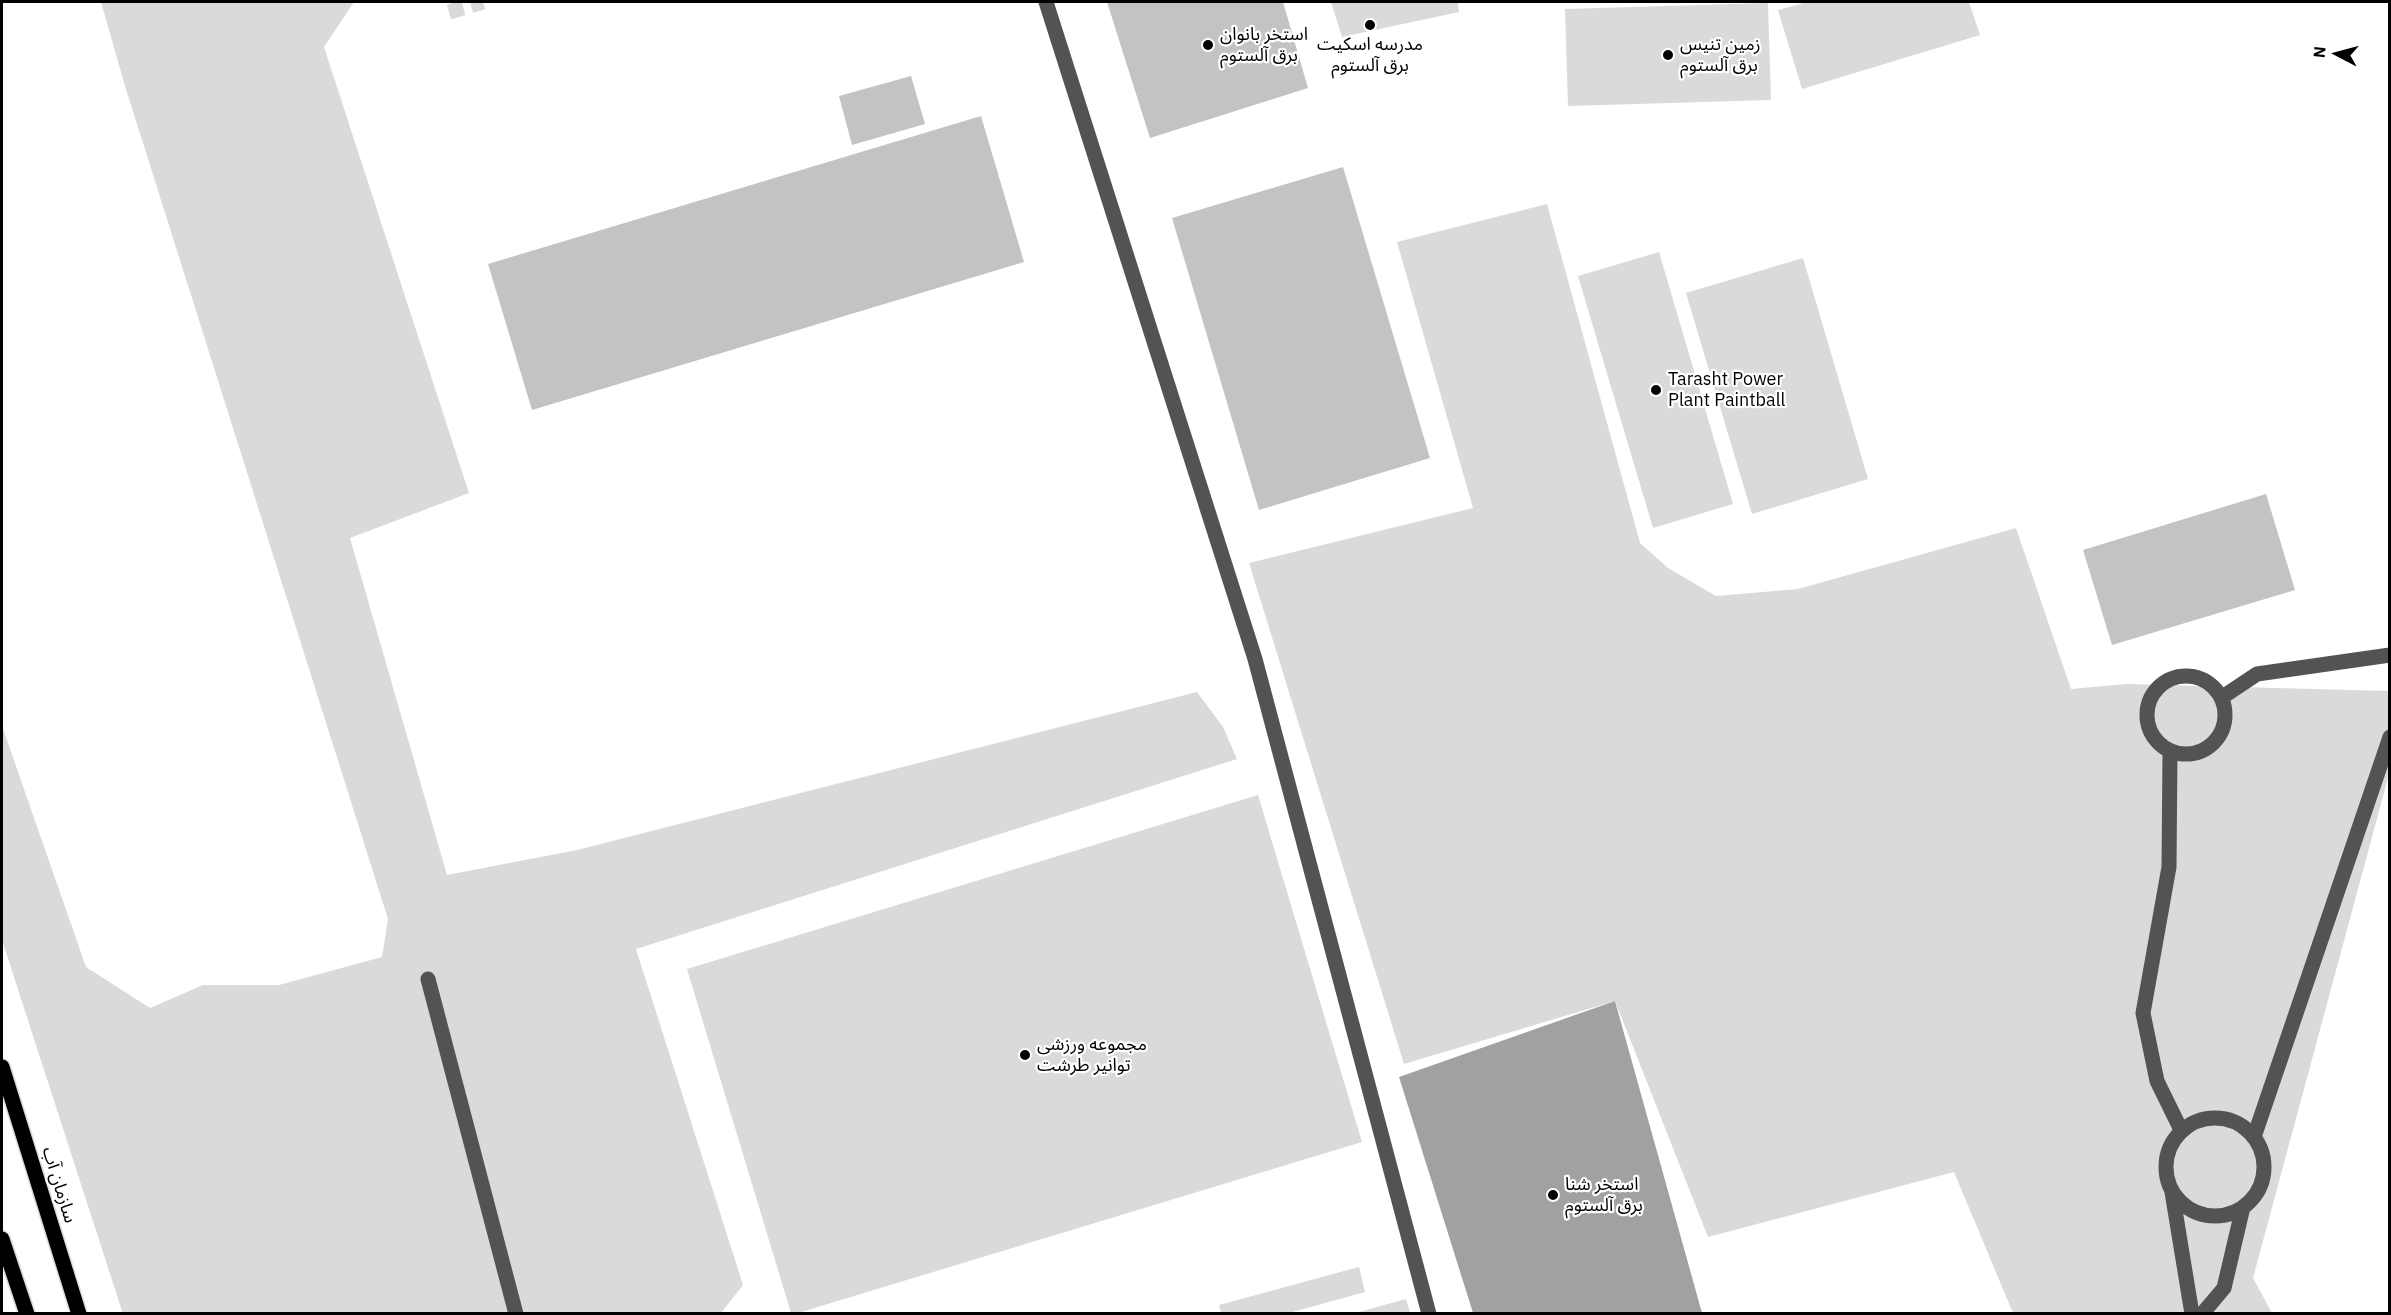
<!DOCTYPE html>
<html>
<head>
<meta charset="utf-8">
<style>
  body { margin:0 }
  #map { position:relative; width:2391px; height:1315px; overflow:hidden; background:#fff; font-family:"IBM Plex Sans",sans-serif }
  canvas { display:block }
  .frame { position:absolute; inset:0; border:3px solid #000; pointer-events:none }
  .north { position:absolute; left:2307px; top:24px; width:60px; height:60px; -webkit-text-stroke:4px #fff; paint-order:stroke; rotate:276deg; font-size:16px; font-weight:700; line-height:24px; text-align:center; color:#000 }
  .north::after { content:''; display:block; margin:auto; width:21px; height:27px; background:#000; clip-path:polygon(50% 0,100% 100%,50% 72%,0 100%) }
</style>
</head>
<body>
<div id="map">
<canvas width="2391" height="1315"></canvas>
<div class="frame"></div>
<div class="north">N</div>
</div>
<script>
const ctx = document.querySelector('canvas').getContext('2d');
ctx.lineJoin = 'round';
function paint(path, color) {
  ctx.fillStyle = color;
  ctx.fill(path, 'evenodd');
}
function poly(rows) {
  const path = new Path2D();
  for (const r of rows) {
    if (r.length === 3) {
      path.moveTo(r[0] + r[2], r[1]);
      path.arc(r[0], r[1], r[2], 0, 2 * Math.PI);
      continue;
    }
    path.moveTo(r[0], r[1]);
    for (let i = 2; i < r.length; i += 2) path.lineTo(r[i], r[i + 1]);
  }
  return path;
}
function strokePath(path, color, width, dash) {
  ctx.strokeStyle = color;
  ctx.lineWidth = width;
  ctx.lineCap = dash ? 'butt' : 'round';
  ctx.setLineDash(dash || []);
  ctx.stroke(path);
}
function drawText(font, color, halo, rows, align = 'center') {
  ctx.font = font + ' "IBM Plex Sans","Noto Sans Arabic",sans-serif';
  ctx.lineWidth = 4.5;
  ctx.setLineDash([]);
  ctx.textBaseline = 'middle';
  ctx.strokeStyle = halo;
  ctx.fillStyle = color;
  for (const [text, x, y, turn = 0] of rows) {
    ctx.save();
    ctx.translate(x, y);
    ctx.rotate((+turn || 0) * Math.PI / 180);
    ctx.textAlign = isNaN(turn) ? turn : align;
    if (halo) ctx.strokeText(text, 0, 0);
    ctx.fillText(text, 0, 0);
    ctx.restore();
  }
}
paint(poly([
  [101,2,354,2,324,47,469,493,350,538,447,875,577,850,1197,692,1223,727,1237,759,636,949,743,1285,721,1313,123,1314,2,940,2,726,86,967,150,1008,203,985,279,985,382,957,388,919,125,86],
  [1331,2,1458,2,1459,12,1342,37],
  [1807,2,1969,2,1980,35,1802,89,1778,10],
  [1768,3,1771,100,1568,106,1565,9],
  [1547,204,1640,543,1668,568,1716,596,1798,589,2016,528,2071,689,2126,684,2389,691,2389,774,2253,1278,2272,1313,2013,1313,1954,1172,1708,1237,1615,1001,1404,1064,1249,563,1473,508,1397,242],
  [1659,252,1733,504,1653,528,1578,276],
  [1803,258,1868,479,1752,514,1686,293],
  [1258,795,1362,1142,798,1313,791,1313,687,969],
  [1359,1267,1365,1292,1289,1313,1221,1313,1219,1305],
  [1406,1299,1410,1313,1355,1313]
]), '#dadada');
paint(poly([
  [1615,1001,1702,1313,1473,1313,1399,1077]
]), '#a1a1a1');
paint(poly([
  [1107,2,1283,2,1308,88,1150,138],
  [911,76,925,124,852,145,839,96],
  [981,116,1024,262,532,410,488,264],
  [1343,167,1430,458,1259,510,1172,218],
  [2266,494,2295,590,2112,645,2083,550]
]), '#c3c3c3');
strokePath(poly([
  [449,12,483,2]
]), '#d9d9d9', 15, [15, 8]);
const major = poly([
  [2,1067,79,1314],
  [2,1239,27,1314]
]);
strokePath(major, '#dbdbdb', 18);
strokePath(poly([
  [1046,2,1255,659,1429,1314],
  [2186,715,39],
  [2221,698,2257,674,2390,655],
  [2170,751,2169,867,2143,1013,2157,1081,2181,1130],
  [428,979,516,1314],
  [2215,1167,49],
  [2254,1137,2390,737],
  [2172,1192,2192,1314],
  [2202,1314,2224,1288,2243,1207]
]), '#535353', 15);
strokePath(major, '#000', 15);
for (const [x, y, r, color] of [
  [1370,25,6,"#000"],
  [1208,45,6,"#000"],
  [1668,55,6,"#000"],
  [1656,390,6,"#000"],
  [1025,1055,6,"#000"],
  [1553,1195,6,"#000"]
]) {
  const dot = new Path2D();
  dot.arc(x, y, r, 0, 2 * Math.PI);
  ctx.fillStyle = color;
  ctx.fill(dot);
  strokePath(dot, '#fff', 2);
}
drawText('18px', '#000', '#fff', [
  ["استخر بانوان",1220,35],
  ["برق آلستوم",1220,56],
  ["مدرسه اسکیت",1370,45,"center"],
  ["برق آلستوم",1370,66,"center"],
  ["زمین تنیس",1680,45],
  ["برق آلستوم",1680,66],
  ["Tarasht Power",1668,380],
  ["Plant Paintball",1668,401],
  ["مجموعه ورزشی",1037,1045],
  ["توانیر طرشت",1037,1066],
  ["استخر شنا",1565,1185],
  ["برق آلستوم",1565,1206]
], 'left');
drawText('18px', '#000', '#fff', [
  ["سازمان آب",59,1185,73]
]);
</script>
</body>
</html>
